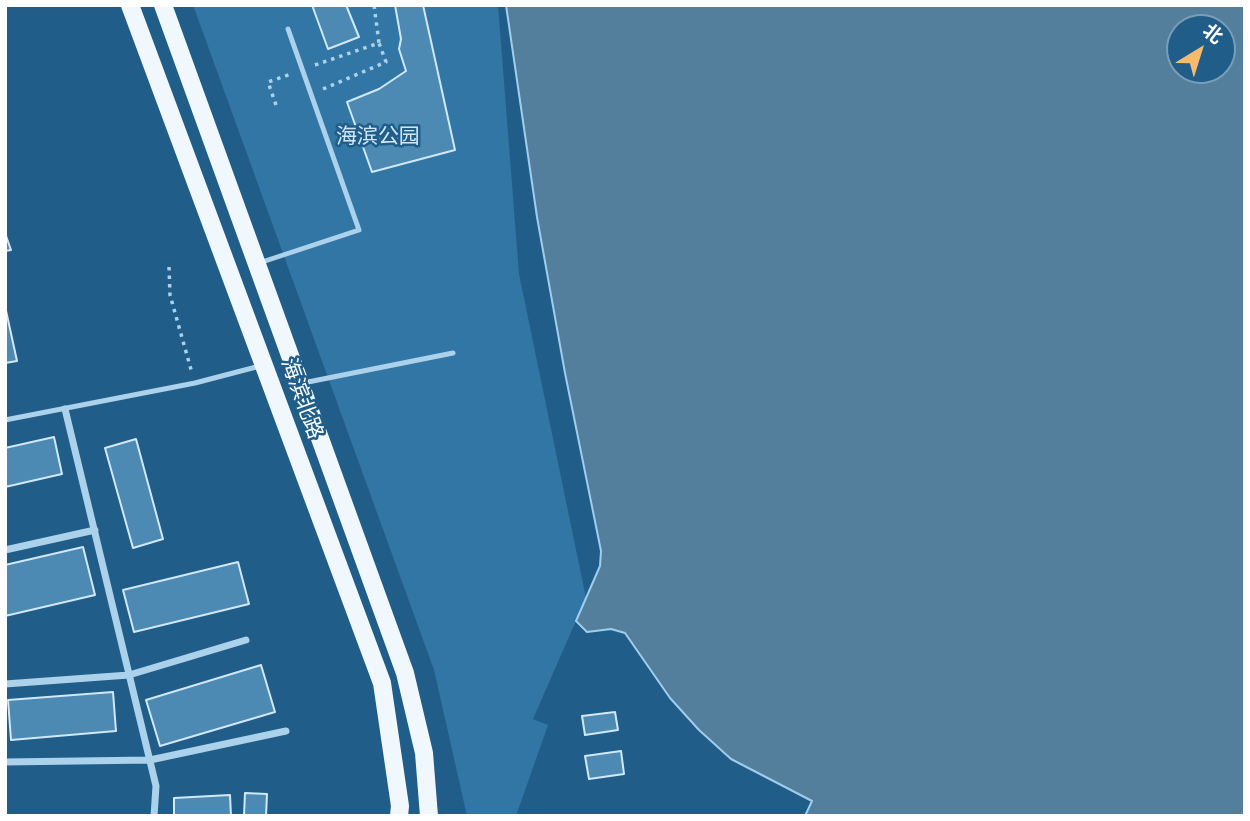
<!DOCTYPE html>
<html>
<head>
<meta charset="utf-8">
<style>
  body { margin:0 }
  #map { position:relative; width:1250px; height:821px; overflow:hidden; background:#205d89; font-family:"Varela Round","Noto Sans SC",sans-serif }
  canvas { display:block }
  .frame { position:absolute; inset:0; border:7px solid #fff; pointer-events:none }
  .north { position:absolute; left:1166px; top:14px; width:70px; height:70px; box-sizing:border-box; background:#205d89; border:2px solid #799eb8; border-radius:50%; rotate:38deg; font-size:19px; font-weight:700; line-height:28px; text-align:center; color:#fff }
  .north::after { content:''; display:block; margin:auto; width:24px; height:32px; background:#f8bb6c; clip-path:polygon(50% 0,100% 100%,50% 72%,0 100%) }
</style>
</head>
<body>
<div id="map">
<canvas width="1250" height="821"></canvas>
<div class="frame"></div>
<div class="north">北</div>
</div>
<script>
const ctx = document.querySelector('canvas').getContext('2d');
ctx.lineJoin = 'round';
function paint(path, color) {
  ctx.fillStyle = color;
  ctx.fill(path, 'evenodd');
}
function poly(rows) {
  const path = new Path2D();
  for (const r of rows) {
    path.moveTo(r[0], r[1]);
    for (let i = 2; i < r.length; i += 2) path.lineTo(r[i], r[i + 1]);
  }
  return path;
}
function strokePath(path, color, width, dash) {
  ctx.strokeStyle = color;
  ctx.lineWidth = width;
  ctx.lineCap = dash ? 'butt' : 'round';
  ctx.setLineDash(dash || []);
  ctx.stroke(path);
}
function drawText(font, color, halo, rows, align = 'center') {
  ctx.font = font + ' "Varela Round","Noto Sans SC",sans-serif';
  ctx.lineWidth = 5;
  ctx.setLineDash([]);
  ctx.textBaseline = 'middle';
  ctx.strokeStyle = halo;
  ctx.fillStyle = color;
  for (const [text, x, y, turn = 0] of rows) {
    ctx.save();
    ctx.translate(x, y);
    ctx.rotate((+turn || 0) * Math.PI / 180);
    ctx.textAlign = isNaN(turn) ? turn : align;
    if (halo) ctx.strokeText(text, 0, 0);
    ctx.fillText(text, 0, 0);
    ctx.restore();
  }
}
paint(poly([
  [193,5,498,5,519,274,586,598,533,719,548,725,516,816,467,816,434,670]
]), '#3176a5');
const water = poly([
  [506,5,1245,5,1245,816,805,816,812,801,731,759,699,730,670,698,625,633,611,629,587,632,576,621,600,566,601,551,565,373,537,217,506,5],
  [1180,28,1222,28,1222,70,1180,70,1180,28]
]);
paint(water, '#537e9c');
strokePath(water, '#9fceec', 2);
const building = poly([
  [312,5,346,5,359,37,328,49,312,5],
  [395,5,423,5,455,150,372,172,347,102,379,89,406,71,399,49,401,39,395,5],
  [5,233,11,250,5,251,5,233],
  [5,306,17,361,5,363,5,306],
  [54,437,62,474,5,487,5,448,54,437],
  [136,439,163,539,133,548,105,448,136,439],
  [83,547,95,595,5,616,5,565,83,547],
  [238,562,249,604,134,632,123,590,238,562],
  [261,665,275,712,160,746,146,700,261,665],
  [113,692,116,731,11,740,8,700,113,692],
  [615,712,618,730,585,735,582,716,615,712],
  [621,751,624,774,589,779,585,756,621,751],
  [245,793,267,794,266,816,244,816,245,793],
  [230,795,231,816,174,816,174,798,230,795]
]);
paint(building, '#4c89b3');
strokePath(building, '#d0e8f8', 2);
strokePath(poly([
  [315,65,379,43,374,5],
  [323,89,386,62,379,43],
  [276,105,268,82,291,74],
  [169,267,170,295,192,373]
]), '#abd1eb', 3.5, [3.5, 5]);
strokePath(poly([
  [259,263,359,230,288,29],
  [303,383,453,353],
  [5,420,195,383,260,366]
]), '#abd1eb', 5);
strokePath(poly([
  [65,409,156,786,154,816],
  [5,550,95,530],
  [5,684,129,675,246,640],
  [5,762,150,760,286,731]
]), '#abd1eb', 7);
strokePath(poly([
  [130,5,382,683,400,806,399,816],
  [163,5,405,673,424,753,429,816]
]), '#f0f8fe', 18);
drawText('21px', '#d0e8f8', '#205d89', [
  ["海滨公园",378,137]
]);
drawText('21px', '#fff', '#205d89', [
  ["海滨北路",301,399,70]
]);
</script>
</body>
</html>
